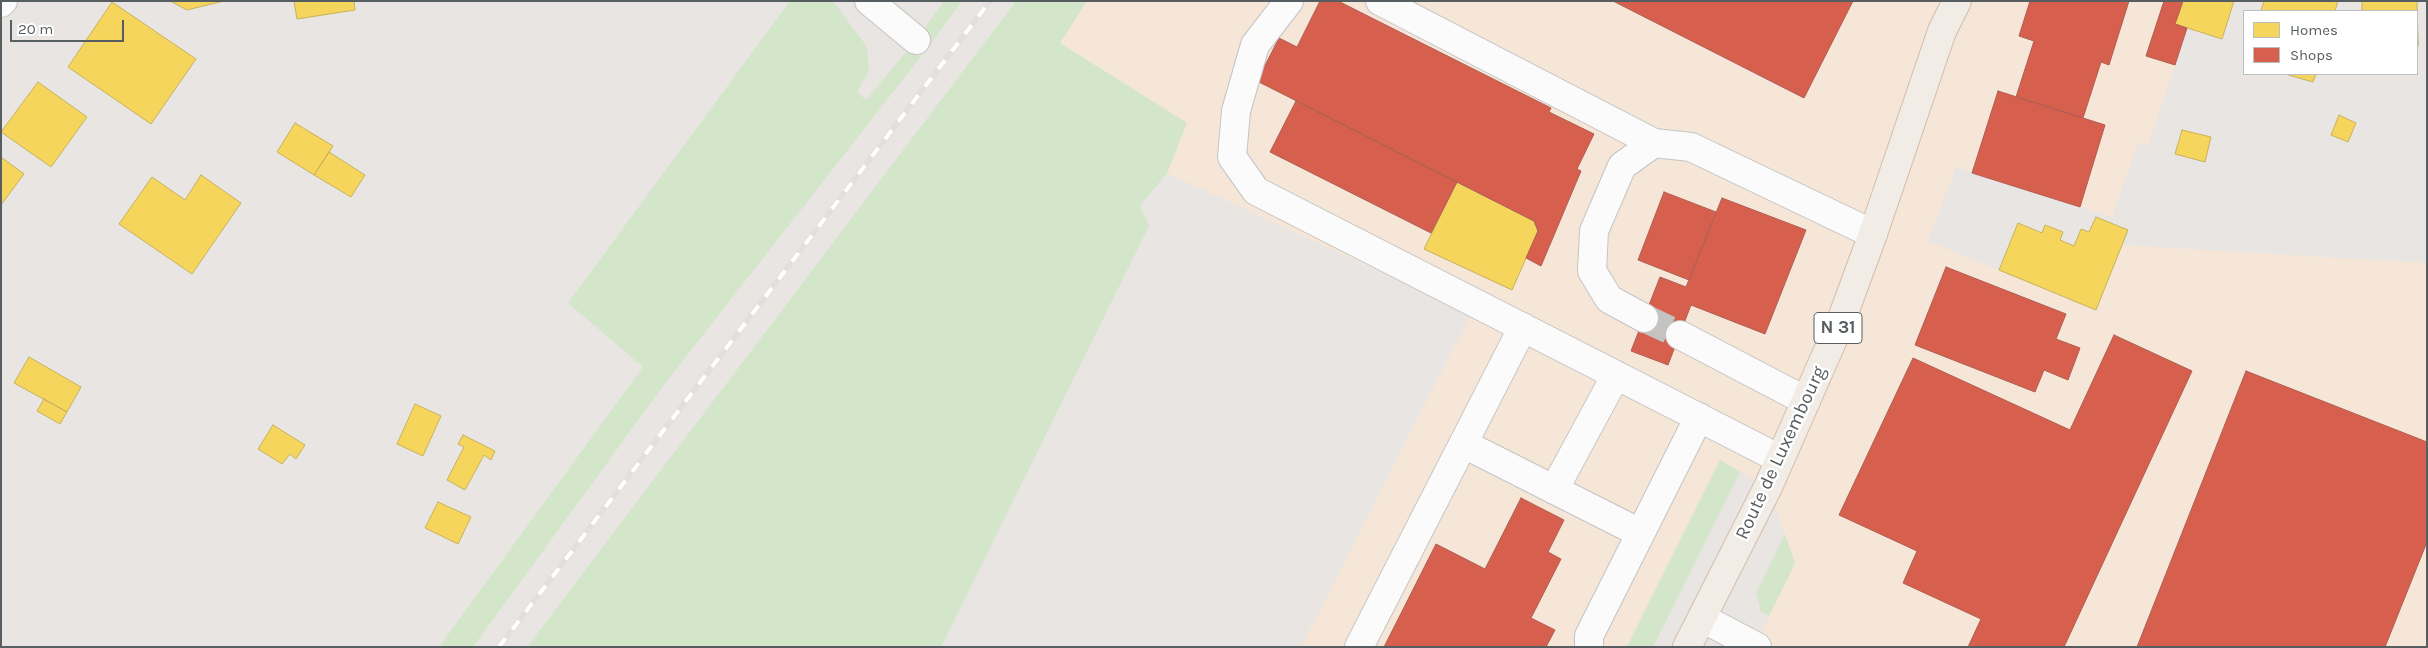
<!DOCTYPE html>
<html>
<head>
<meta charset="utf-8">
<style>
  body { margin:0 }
  #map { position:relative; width:2428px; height:648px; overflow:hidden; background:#e8e5e2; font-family:Karla,sans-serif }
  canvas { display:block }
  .frame { position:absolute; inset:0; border:2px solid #575e61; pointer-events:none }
  .legend { position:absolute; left:2243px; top:10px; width:175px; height:65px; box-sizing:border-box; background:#fff; border:1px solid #bcbfc0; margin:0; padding:6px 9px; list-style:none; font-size:15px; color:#575e61 }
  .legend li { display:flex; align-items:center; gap:10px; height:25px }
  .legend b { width:25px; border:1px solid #bcbfc0 }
  .scale { position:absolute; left:10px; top:20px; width:114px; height:22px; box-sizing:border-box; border:2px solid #575e61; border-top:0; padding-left:6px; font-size:15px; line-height:18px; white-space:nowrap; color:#575e61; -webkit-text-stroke:4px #fff; paint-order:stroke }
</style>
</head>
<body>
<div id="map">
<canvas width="2428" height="648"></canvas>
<div class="frame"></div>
<ul class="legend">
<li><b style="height:14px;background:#f6d55c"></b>Homes</li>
<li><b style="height:14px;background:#d6604d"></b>Shops</li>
</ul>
<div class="scale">20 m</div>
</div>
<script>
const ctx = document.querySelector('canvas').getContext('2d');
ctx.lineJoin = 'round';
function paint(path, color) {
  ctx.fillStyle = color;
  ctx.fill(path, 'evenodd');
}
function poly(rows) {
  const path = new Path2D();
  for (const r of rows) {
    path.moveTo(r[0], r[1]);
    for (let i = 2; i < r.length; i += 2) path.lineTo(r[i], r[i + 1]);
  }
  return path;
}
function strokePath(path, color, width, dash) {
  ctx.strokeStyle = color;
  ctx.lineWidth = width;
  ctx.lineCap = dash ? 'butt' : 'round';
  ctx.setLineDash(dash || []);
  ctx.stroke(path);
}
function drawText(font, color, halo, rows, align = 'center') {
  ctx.font = font + ' Karla,sans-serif';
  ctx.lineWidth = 5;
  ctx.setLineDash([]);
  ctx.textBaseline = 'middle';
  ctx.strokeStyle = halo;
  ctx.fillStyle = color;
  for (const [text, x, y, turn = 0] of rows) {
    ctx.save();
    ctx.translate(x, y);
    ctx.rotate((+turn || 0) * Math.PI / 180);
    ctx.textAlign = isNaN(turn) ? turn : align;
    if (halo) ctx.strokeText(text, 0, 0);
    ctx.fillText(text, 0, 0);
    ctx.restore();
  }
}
paint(poly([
  [1087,1,2164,1,2146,55,2175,65,2148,147,2138,143,2112,217,1956,167,1928,241,2096,310,2123,245,2427,263,2427,647,1754,647,1795,563,1768,487,1720,460,1627,647,1301,647,1471,314,1167,173,1178,148,1060,42]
]), '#f5e6d8');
paint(poly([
  [790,1,833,1,867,47,869,71,857,92,866,100,916,40,944,1,962,1,926,50,663,386,473,647,439,647,643,367,568,303],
  [1016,1,1087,1,1060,43,1187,123,1167,173,1140,206,1149,226,941,647,527,647],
  [1720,460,1740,472,1653,647,1627,647],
  [1785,534,1795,563,1769,616,1761,612,1756,593]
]), '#d4e6ca');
const homes = poly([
  [170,1,224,1,187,10,170,1],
  [294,1,354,1,355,10,297,19,294,1],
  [2183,1,2234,1,2222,39,2175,24,2183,1],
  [2264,1,2338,1,2335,11,2261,11,2264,1],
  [2362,1,2417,1,2418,46,2417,11,2362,11,2362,1],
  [112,2,196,59,151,124,68,67,112,2],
  [2285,74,2316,74,2313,82,2285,74],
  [38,82,87,117,51,167,1,132,38,82],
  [2339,115,2356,123,2348,142,2331,135,2339,115],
  [295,123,333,146,314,175,277,152,295,123],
  [2182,130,2211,137,2205,162,2175,154,2182,130],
  [329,152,365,175,351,197,314,175,329,152],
  [1,157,24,174,1,205,1,157],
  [201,175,241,203,192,274,119,224,152,177,185,200,201,175],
  [1457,182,1534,221,1538,231,1512,290,1424,249,1457,182],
  [2096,217,2128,230,2096,310,1999,270,2018,223,2042,233,2045,225,2063,232,2060,240,2074,246,2081,229,2089,232,2096,217],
  [29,357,81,387,67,412,14,383,29,357],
  [44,399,67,412,60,424,37,411,44,399],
  [415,404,441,416,423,456,397,444,415,404],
  [273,425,305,445,296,459,290,454,282,464,258,449,273,425],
  [463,435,495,451,491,460,484,455,465,490,447,480,464,447,458,444,463,435],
  [438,502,471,517,458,544,425,528,438,502]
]);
paint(homes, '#f6d55c');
strokePath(homes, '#c6b15e', 1);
const shops = poly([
  [1320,1,1338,1,1551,108,1549,112,1594,134,1577,169,1581,171,1541,266,1526,258,1538,231,1534,221,1257,81,1279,38,1297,47,1320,1],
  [1613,1,1853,1,1804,98,1613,1],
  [2030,1,2129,1,2109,65,2101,62,2083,118,2016,97,2034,41,2019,36,2030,1],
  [2164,1,2183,1,2175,24,2187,28,2175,65,2146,56,2164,1],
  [1998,91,2105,125,2080,207,1972,173,1998,91],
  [1296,101,1457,182,1431,233,1270,152,1296,101],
  [1664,192,1716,212,1689,280,1638,260,1664,192],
  [1722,198,1806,230,1765,334,1691,305,1668,365,1631,351,1660,277,1686,287,1722,198],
  [1946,267,2066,314,2056,339,2080,348,2068,380,2044,370,2035,392,1915,345,1946,267],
  [2114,335,2192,371,2064,647,1968,647,1981,619,1903,583,1917,551,1839,515,1913,358,2070,430,2114,335],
  [2246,371,2427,442,2427,542,2385,647,2137,647,2246,371],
  [1521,498,1564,520,1548,552,1561,559,1531,618,1555,630,1546,647,1384,647,1436,544,1485,569,1521,498]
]);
paint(shops, '#d6604d');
strokePath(shops, '#b05f53', 1);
strokePath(poly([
  [1644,318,1680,335]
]), '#c4c3c2', 28, [28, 14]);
const minor = poly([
  [869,1,916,40],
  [1289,1,1255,45,1236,111,1232,157,1256,191,1780,459],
  [1380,1,1654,143],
  [1,3,3,1],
  [1644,318,1609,299,1592,271,1594,231,1622,166,1654,143,1691,147,1873,234],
  [1680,335,1806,401],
  [1464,444,1640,533],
  [1554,490,1616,375],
  [1702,618,1757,647],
  [1359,647,1523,327],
  [1589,647,1589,636,1699,417]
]);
const major = poly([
  [1687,647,1768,487,1841,321,1873,234,1942,31,1957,1]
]);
strokePath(minor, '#c3c4c3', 30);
strokePath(major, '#d3bdad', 30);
strokePath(minor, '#fcfbfb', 28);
strokePath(major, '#f1ece5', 28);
const rail = poly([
  [499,647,990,1]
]);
strokePath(rail, '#e0e0df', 5.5);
strokePath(rail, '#fff', 4, [11]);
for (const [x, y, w] of [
  [1838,328,48]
]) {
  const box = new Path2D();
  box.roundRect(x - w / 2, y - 15.5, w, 31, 4);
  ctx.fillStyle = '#fff';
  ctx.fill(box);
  strokePath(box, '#575e61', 1);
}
drawText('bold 18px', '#575e61', null, [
  ["N 31",1838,328]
]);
drawText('19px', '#575e61', '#fff', [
  ["Route de Luxembourg",1781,453,-65]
]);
</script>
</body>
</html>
